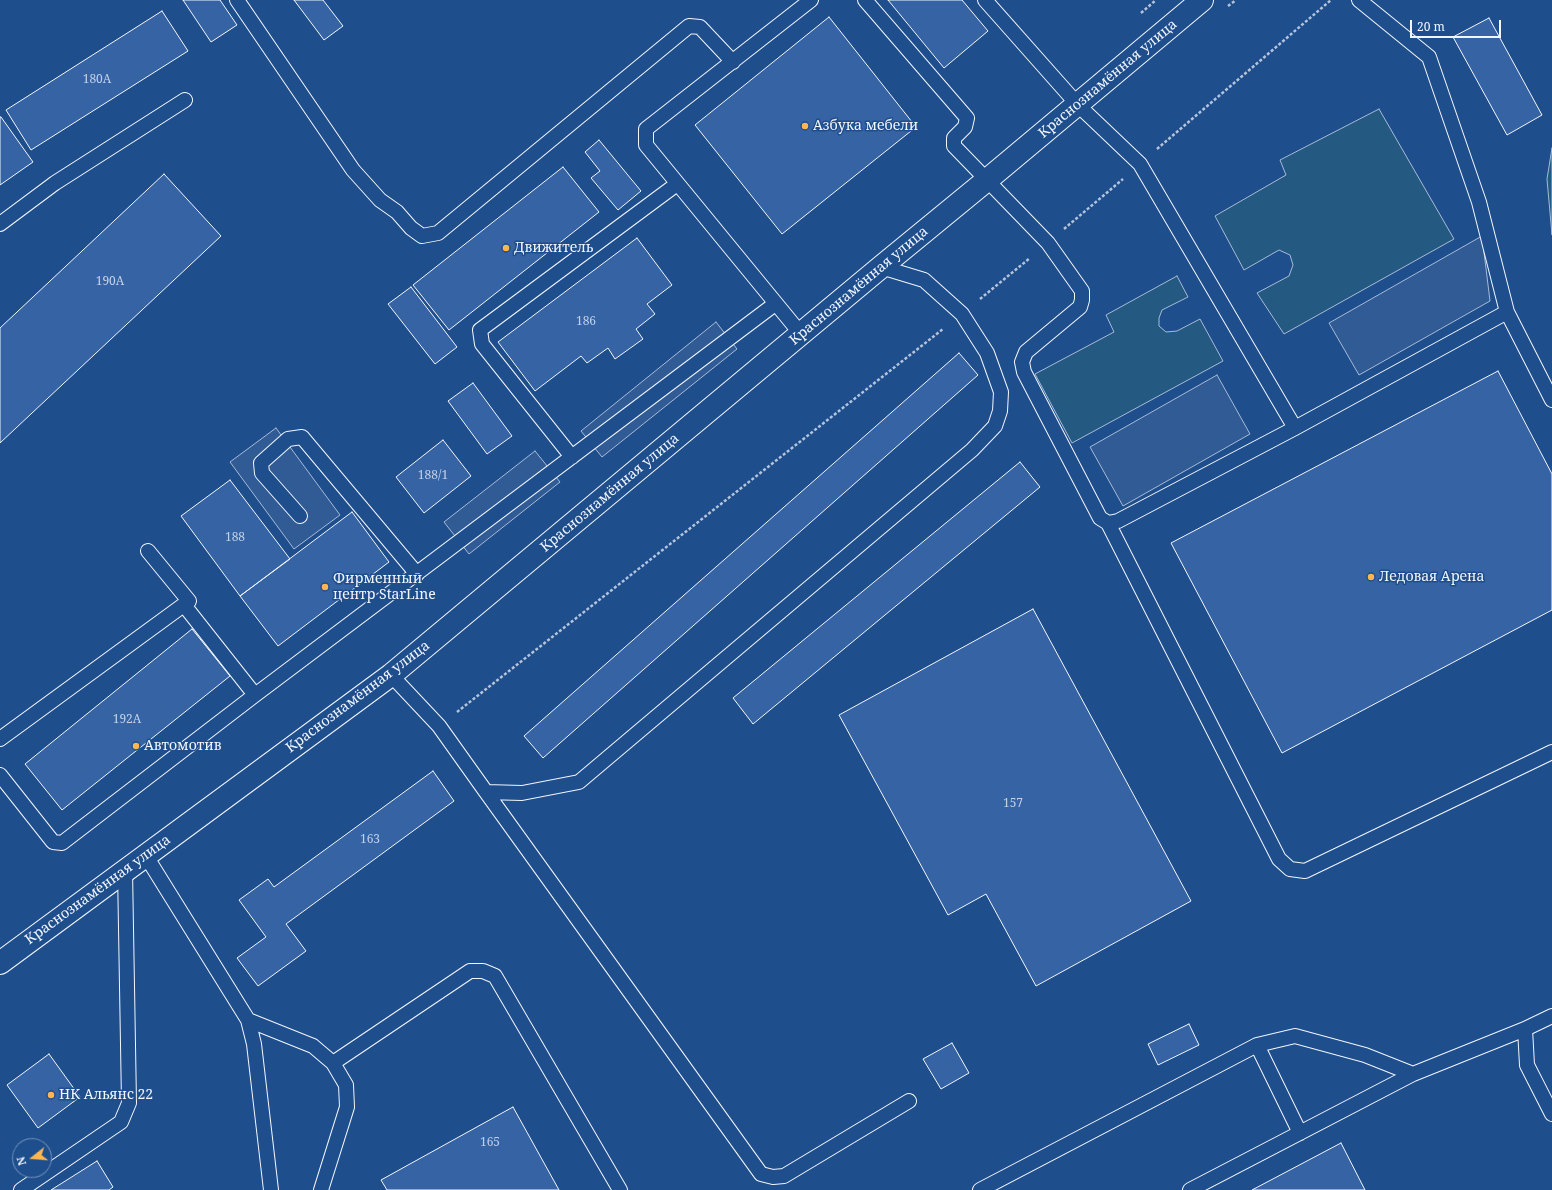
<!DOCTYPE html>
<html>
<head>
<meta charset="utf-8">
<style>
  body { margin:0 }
  #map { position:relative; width:1552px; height:1190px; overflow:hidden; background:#1f4e8c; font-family:"Noto Serif",serif }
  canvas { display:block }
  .north { position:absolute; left:12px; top:1138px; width:40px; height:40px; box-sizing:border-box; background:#1f4e8c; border:1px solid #7391ba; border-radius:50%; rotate:253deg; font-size:11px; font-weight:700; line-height:16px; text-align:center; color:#f2f6ff }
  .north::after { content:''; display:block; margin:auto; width:14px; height:18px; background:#ffb74d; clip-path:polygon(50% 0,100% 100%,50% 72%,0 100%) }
  .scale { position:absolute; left:1410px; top:20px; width:91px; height:18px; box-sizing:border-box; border:2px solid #f2f6ff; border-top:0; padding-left:5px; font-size:12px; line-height:14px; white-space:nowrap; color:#f2f6ff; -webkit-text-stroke:3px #1f4e8c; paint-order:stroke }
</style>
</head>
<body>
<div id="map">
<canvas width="1552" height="1190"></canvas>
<div class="north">N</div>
<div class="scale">20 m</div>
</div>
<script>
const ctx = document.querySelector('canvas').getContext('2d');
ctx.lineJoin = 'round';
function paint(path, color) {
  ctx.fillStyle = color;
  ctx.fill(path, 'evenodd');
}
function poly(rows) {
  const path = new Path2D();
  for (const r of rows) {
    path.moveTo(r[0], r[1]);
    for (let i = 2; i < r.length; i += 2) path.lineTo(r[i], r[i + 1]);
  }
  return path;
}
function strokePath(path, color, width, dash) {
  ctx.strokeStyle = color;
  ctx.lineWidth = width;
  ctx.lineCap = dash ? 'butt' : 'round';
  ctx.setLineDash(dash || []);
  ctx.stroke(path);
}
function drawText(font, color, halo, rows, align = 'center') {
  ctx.font = font + ' "Noto Serif",serif';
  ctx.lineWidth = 3;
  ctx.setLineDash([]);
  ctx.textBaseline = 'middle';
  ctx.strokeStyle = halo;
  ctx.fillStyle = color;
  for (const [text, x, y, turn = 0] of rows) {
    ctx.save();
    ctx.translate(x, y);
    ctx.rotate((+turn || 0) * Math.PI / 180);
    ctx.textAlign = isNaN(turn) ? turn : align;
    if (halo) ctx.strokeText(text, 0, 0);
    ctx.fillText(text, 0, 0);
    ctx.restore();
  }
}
const green = poly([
  [1379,109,1454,239,1284,334,1257,293,1289,276,1293,265,1290,255,1279,250,1244,270,1215,216,1286,175,1280,160,1379,109],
  [1552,148,1552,235,1547,179,1552,148],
  [1177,276,1188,297,1162,310,1159,318,1159,326,1166,332,1177,331,1200,319,1223,361,1072,443,1035,374,1114,332,1106,315,1177,276]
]);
paint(green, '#245a82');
strokePath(green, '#a8bbd7', 1);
const parking = poly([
  [1482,236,1490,301,1359,375,1329,323,1482,236],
  [716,322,737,349,602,457,581,431,716,322],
  [1217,375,1250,434,1123,506,1090,447,1217,375],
  [276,428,340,515,294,549,230,462,276,428],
  [535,451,560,482,469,554,444,522,535,451]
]);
paint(parking, '#305b95');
strokePath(parking, '#a8bbd7', 1);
const building = poly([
  [183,0,220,0,237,25,211,42,183,0],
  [294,0,323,0,343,26,324,40,294,0],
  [888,0,962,0,988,31,944,68,888,0],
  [162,11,188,51,31,150,6,110,162,11],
  [829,17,916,127,782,234,695,125,829,17],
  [1489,18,1542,115,1507,135,1453,37,1489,18],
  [0,117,1,117,33,162,0,185,0,117],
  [599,140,641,191,618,210,591,178,600,171,585,152,599,140],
  [563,167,599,212,449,330,413,285,563,167],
  [164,174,221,236,0,443,0,328,164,174],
  [637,238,672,285,647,304,655,314,636,329,643,339,615,359,608,348,587,363,581,356,535,391,498,342,637,238],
  [411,287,457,347,435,364,388,304,411,287],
  [959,353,978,375,543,758,524,736,959,353],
  [1498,371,1552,474,1552,610,1282,753,1171,543,1498,371],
  [473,383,512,436,487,454,448,401,473,383],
  [443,440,471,476,424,513,396,477,443,440],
  [1020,462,1040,487,753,724,733,698,1020,462],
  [230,480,290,559,240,596,181,516,230,480],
  [352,512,389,562,278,646,240,596,352,512],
  [1033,609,1191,901,1036,986,986,894,948,915,839,715,1033,609],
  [192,629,230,676,62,810,25,764,192,629],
  [433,771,454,801,286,924,306,951,258,986,237,958,266,937,239,900,268,879,274,887,433,771],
  [1189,1024,1199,1045,1158,1065,1148,1044,1189,1024],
  [952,1043,969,1073,941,1089,923,1059,952,1043],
  [49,1054,80,1097,38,1128,7,1085,49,1054],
  [513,1107,559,1190,387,1190,381,1180,513,1107],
  [1341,1143,1365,1190,1252,1190,1341,1143],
  [97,1161,113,1187,109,1190,51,1190,97,1161]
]);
paint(building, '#3563a3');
strokePath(building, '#f2f6ff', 1);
const lane = poly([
  [237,0,353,170,380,200,397,212,411,228,422,236,438,233,689,26,700,27,733,62],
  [865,0,967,118,965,127,954,138,954,146,1048,243,1082,291,1082,300,1080,307,1026,352,1022,362,1024,372,1100,518,1108,523,1118,521,1295,428,1507,312,1552,400],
  [985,0,1078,105,1140,164,1295,428],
  [1359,0,1429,57,1479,202,1507,312],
  [0,224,55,183,185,100],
  [801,334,646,145,646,129,811,0],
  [572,457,482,344,480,330,677,184],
  [300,516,262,473,261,463,288,439,302,437,417,574],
  [1108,523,1279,859,1290,869,1305,871,1552,752],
  [184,605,255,695],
  [391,675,439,726,486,792,522,793,579,782,972,450,995,426,1000,411,1001,392,987,353,962,314,924,280,881,267],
  [0,739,189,601,148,551],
  [0,775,53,842,62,843,255,695,775,304],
  [486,792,761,1174,773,1177,784,1176,909,1101],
  [146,856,248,1020,254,1044,271,1190],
  [1552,1016,1525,1029,1527,1065,1552,1114],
  [248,1020,313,1046,333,1063,346,1085,347,1107,321,1190],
  [333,1063,470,971,483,971,495,976,620,1190],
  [1300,1133,1257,1045,1295,1036,1365,1055,1413,1074],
  [21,1190,121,1122,129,1103,125,870],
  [980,1190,1257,1045],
  [1190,1190,1413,1074,1525,1029]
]);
const highway = poly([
  [0,963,391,675,881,267,987,180,1202,0]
]);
strokePath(lane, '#f2f6ff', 16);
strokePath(highway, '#f2f6ff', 24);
strokePath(poly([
  [1228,6,1236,0],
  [1141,13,1156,0],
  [1157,149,1331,0],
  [1064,229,1123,179],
  [980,299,1030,258],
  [457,712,943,329]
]), '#b3c4dc', 2.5, [3, 2]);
strokePath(lane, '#1f4e8c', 14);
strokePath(highway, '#1f4e8c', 22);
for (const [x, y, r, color] of [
  [805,126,4,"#ffb74d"],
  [506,248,4,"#ffb74d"],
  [1371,577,4,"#ffb74d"],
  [325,587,4,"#ffb74d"],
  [136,746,4,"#ffb74d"],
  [51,1095,4,"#ffb74d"]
]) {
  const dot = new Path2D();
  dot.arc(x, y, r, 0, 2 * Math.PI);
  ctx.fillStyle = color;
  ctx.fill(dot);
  strokePath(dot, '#1f4e8c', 1.5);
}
drawText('12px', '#c3d1e8', null, [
  ["180А",97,80],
  ["190А",110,282],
  ["186",586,322],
  ["188/1",433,476],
  ["188",235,538],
  ["192А",127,720],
  ["157",1013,804],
  ["163",370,840],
  ["165",490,1143]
]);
drawText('14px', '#f2f6ff', '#1f4e8c', [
  ["Краснознамённая улица",1108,79,-40],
  ["Краснознамённая улица",859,286,-40],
  ["Краснознамённая улица",610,493,-40],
  ["Краснознамённая улица",358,697,-37],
  ["Краснознамённая улица",98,890,-36]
]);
drawText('14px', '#f2f6ff', '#1f4e8c', [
  ["Азбука мебели",813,126],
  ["Движитель",514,248],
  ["Ледовая Арена",1379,577],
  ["Фирменный",333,579],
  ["центр StarLine",333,595],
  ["Автомотив",144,746],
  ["НК Альянс 22",59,1095]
], 'left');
</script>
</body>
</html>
